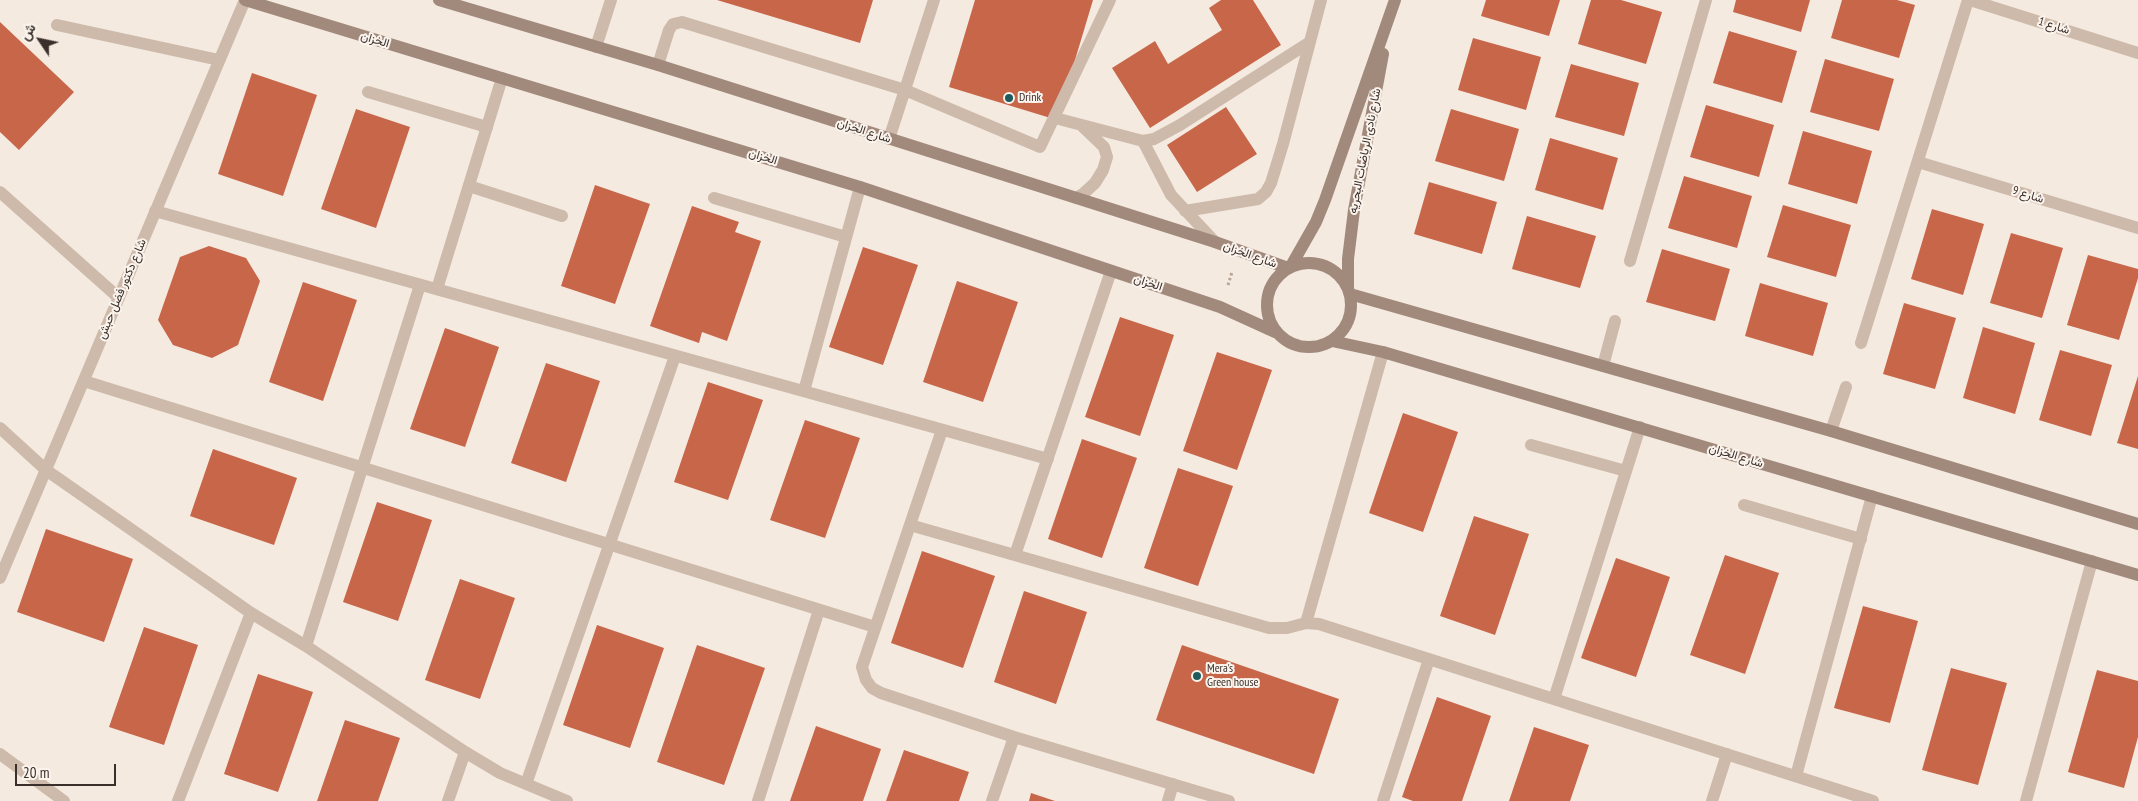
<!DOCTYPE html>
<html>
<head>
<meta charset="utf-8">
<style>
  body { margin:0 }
  #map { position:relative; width:2138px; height:801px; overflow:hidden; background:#f4eae0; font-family:"PT Sans Narrow",Vazirmatn,sans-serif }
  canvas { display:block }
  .north { position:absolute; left:15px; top:15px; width:50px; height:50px; -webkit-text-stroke:4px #fbf4ed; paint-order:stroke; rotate:304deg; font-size:14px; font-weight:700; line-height:20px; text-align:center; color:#3a2f2b }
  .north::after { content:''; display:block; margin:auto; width:18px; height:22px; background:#3a2f2b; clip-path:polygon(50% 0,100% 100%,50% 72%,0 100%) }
  .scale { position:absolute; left:15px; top:764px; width:101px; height:22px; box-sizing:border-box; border:2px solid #3a2f2b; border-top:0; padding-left:6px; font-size:15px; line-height:18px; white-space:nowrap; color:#3a2f2b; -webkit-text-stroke:4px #fbf4ed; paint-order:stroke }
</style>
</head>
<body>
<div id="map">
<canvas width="2138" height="801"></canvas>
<div class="north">ش</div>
<div class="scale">20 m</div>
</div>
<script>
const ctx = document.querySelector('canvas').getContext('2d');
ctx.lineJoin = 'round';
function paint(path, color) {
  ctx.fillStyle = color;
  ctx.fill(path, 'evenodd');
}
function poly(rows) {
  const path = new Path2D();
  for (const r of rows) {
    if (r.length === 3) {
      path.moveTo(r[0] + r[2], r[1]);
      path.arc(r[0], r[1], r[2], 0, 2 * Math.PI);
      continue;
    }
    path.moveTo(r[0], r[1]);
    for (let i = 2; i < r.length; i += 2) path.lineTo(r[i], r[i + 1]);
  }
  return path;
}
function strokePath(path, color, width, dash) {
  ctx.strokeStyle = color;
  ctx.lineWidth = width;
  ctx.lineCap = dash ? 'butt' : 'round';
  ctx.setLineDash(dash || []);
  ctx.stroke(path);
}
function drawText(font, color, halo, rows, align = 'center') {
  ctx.font = font + ' "PT Sans Narrow",Vazirmatn,sans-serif';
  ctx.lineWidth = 4;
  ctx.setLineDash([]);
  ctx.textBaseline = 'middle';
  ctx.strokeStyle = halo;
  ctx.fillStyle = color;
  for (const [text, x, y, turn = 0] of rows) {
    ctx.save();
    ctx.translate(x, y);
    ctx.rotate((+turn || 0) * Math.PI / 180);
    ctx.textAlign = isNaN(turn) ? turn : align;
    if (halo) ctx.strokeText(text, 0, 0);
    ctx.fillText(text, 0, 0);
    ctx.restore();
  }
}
paint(poly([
  [717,0,873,0,860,43],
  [975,0,1093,0,1057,120,949,87],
  [1221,0,1253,0,1281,45,1150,128,1112,68,1155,41,1168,64,1222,30,1209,8],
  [1486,0,1560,0,1549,36,1481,16],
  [1591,0,1621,0,1662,12,1646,64,1578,44],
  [1736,0,1810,0,1801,32,1733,12],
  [1842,0,1897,0,1915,5,1899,58,1831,38],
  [0,22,74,92,19,150,0,132],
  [1729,31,1797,51,1782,103,1713,83],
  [1473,38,1541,57,1526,110,1458,90],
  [1825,59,1894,79,1879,131,1810,112],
  [1571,64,1639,83,1624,136,1555,117],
  [252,73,317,95,283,196,218,174],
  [1706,105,1774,125,1759,177,1690,157],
  [1226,107,1257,154,1197,192,1167,145],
  [356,109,410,127,376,228,321,209],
  [1451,109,1519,129,1504,181,1435,161],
  [1803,131,1872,151,1857,204,1788,184],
  [1550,138,1618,158,1603,210,1535,190],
  [1684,176,1752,196,1737,248,1668,228],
  [1429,182,1497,202,1482,254,1414,234],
  [595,185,650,204,615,304,561,286],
  [1783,205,1851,225,1836,277,1767,257],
  [692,206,739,222,735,232,761,241,727,341,702,332,699,343,650,326],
  [1932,209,1984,224,1963,295,1911,279],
  [1527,216,1596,236,1580,288,1512,269],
  [2011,233,2063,248,2042,318,1990,303],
  [209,246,246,258,260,281,238,345,212,358,173,345,158,320,180,257],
  [863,247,918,265,883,365,829,347],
  [1662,249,1730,269,1715,321,1646,302],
  [2088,255,2138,269,2138,278,2119,340,2067,325],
  [957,281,1018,302,983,402,923,382],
  [303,282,357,300,323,401,269,382],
  [1760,283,1828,303,1813,356,1745,336],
  [1904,303,1956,318,1935,389,1883,374],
  [1120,317,1174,335,1140,436,1085,417],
  [1983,327,2035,343,2015,414,1963,398],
  [445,328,499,347,465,447,410,429],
  [2060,350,2112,365,2091,436,2039,420],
  [1217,352,1272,370,1237,470,1183,451],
  [546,363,600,381,566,482,511,463],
  [2138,376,2138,449,2117,443],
  [708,382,763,400,728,500,674,482],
  [1403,413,1458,432,1423,532,1369,513],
  [805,420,860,438,825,538,770,520],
  [1082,439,1137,458,1102,558,1048,539],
  [213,449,297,478,274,545,190,516],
  [1178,468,1233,486,1198,586,1144,568],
  [377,502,432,520,398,621,343,602],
  [1474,516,1529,534,1495,635,1440,616],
  [46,529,133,559,104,642,17,612],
  [922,551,995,576,963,668,891,643],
  [1725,555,1779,573,1745,674,1690,655],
  [1616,558,1670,577,1636,677,1581,658],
  [460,579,515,598,480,699,425,680],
  [1024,591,1087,612,1056,704,994,682],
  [1863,606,1918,621,1890,723,1834,708],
  [597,625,664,648,630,748,563,725],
  [144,627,198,645,164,745,109,727],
  [697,645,765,668,724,785,657,762],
  [1182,645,1339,699,1314,774,1156,720],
  [1951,668,2007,683,1978,785,1922,770],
  [2097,670,2138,681,2138,737,2124,788,2068,772],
  [258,674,313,692,278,792,224,774],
  [1437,697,1491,716,1462,801,1413,801,1402,797],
  [345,720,400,738,378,801,317,801],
  [816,726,881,749,863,801,790,801],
  [1534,727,1589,745,1570,801,1509,801],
  [904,750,969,772,959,801,886,801],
  [1031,793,1055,801,1029,801]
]), '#c8664a');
strokePath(poly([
  [1228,285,1232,272]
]), '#b9a495', 3, [2.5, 2.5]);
strokePath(poly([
  [57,25,219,60],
  [596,47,611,0],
  [658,65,669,30,673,24,682,22,905,90,1040,147,1110,0],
  [368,92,487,127],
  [1055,118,1143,141,1154,139,1180,125,1310,42],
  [889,139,934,0],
  [1143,141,1171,195,1215,242],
  [469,186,562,216],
  [714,198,846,237],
  [1076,198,1083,194,1095,183,1103,170,1107,157,1104,147,1082,126],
  [1185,211,1258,199,1266,192,1271,183,1283,144,1321,0],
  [1603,366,1615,321],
  [1831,431,1846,387]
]), '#cdbaab', 12);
strokePath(poly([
  [1970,0,2138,53],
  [1918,162,2138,228],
  [0,192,119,298],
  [155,211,1048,459],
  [1630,261,1706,0],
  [437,289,502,78],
  [1861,343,1968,0],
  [84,381,875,627],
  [804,391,860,187],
  [0,428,46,470,251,613,306,646,465,752,500,773,567,801],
  [942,430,862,667,866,680,872,688,881,693,1014,737,1229,801],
  [1531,445,1626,471],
  [1744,505,1861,539],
  [910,525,1269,628,1287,628,1306,623,1319,624,1873,801],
  [1015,555,1111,271],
  [0,578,245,0],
  [1306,623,1383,352],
  [306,646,420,285],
  [1554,699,1640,427],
  [0,754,64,801],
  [1796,776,1872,496],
  [526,784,675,356],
  [178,801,251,613],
  [448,801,465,752],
  [758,801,819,610],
  [992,801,1014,737],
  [1168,801,1173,784],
  [1383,801,1429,659],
  [1712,801,1727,754],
  [2026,801,2092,561]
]), '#cdbaab', 12);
strokePath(poly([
  [245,0,860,187,1220,307,1275,332],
  [439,0,658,65,1215,242,1288,268],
  [1309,305,42],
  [1291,266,1316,222,1325,200,1395,0],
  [1348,289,1348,259,1354,210,1383,54],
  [1350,294,1831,431,2138,524],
  [1332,341,1383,352,2138,575]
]), '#a1897c', 12);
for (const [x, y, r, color] of [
  [1009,98,5,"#1f5a5d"],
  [1197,676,5,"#1f5a5d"]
]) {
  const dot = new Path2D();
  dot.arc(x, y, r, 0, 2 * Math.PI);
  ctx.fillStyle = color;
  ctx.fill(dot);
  strokePath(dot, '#fbf4ed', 2);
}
drawText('12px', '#3a2f2b', '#fbf4ed', [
  ["شارع 1",2054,26,17],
  ["الخزان",375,40,17],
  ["شارع الخزان",864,131,18],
  ["شارع نادى الرياضات البحريه",1365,151,-79],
  ["الخزان",763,157,17],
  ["شارع 9",2028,195,17],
  ["شارع الخزان",1250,255,20],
  ["الخزان",1148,283,18],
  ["شارع دكتور فضل حبش",122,289,-67],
  ["شارع الخزان",1736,456,17]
]);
drawText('12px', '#3a2f2b', '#fbf4ed', [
  ["Drink",1019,98],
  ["Mera's",1207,669],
  ["Green house",1207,683]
], 'left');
</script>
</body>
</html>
